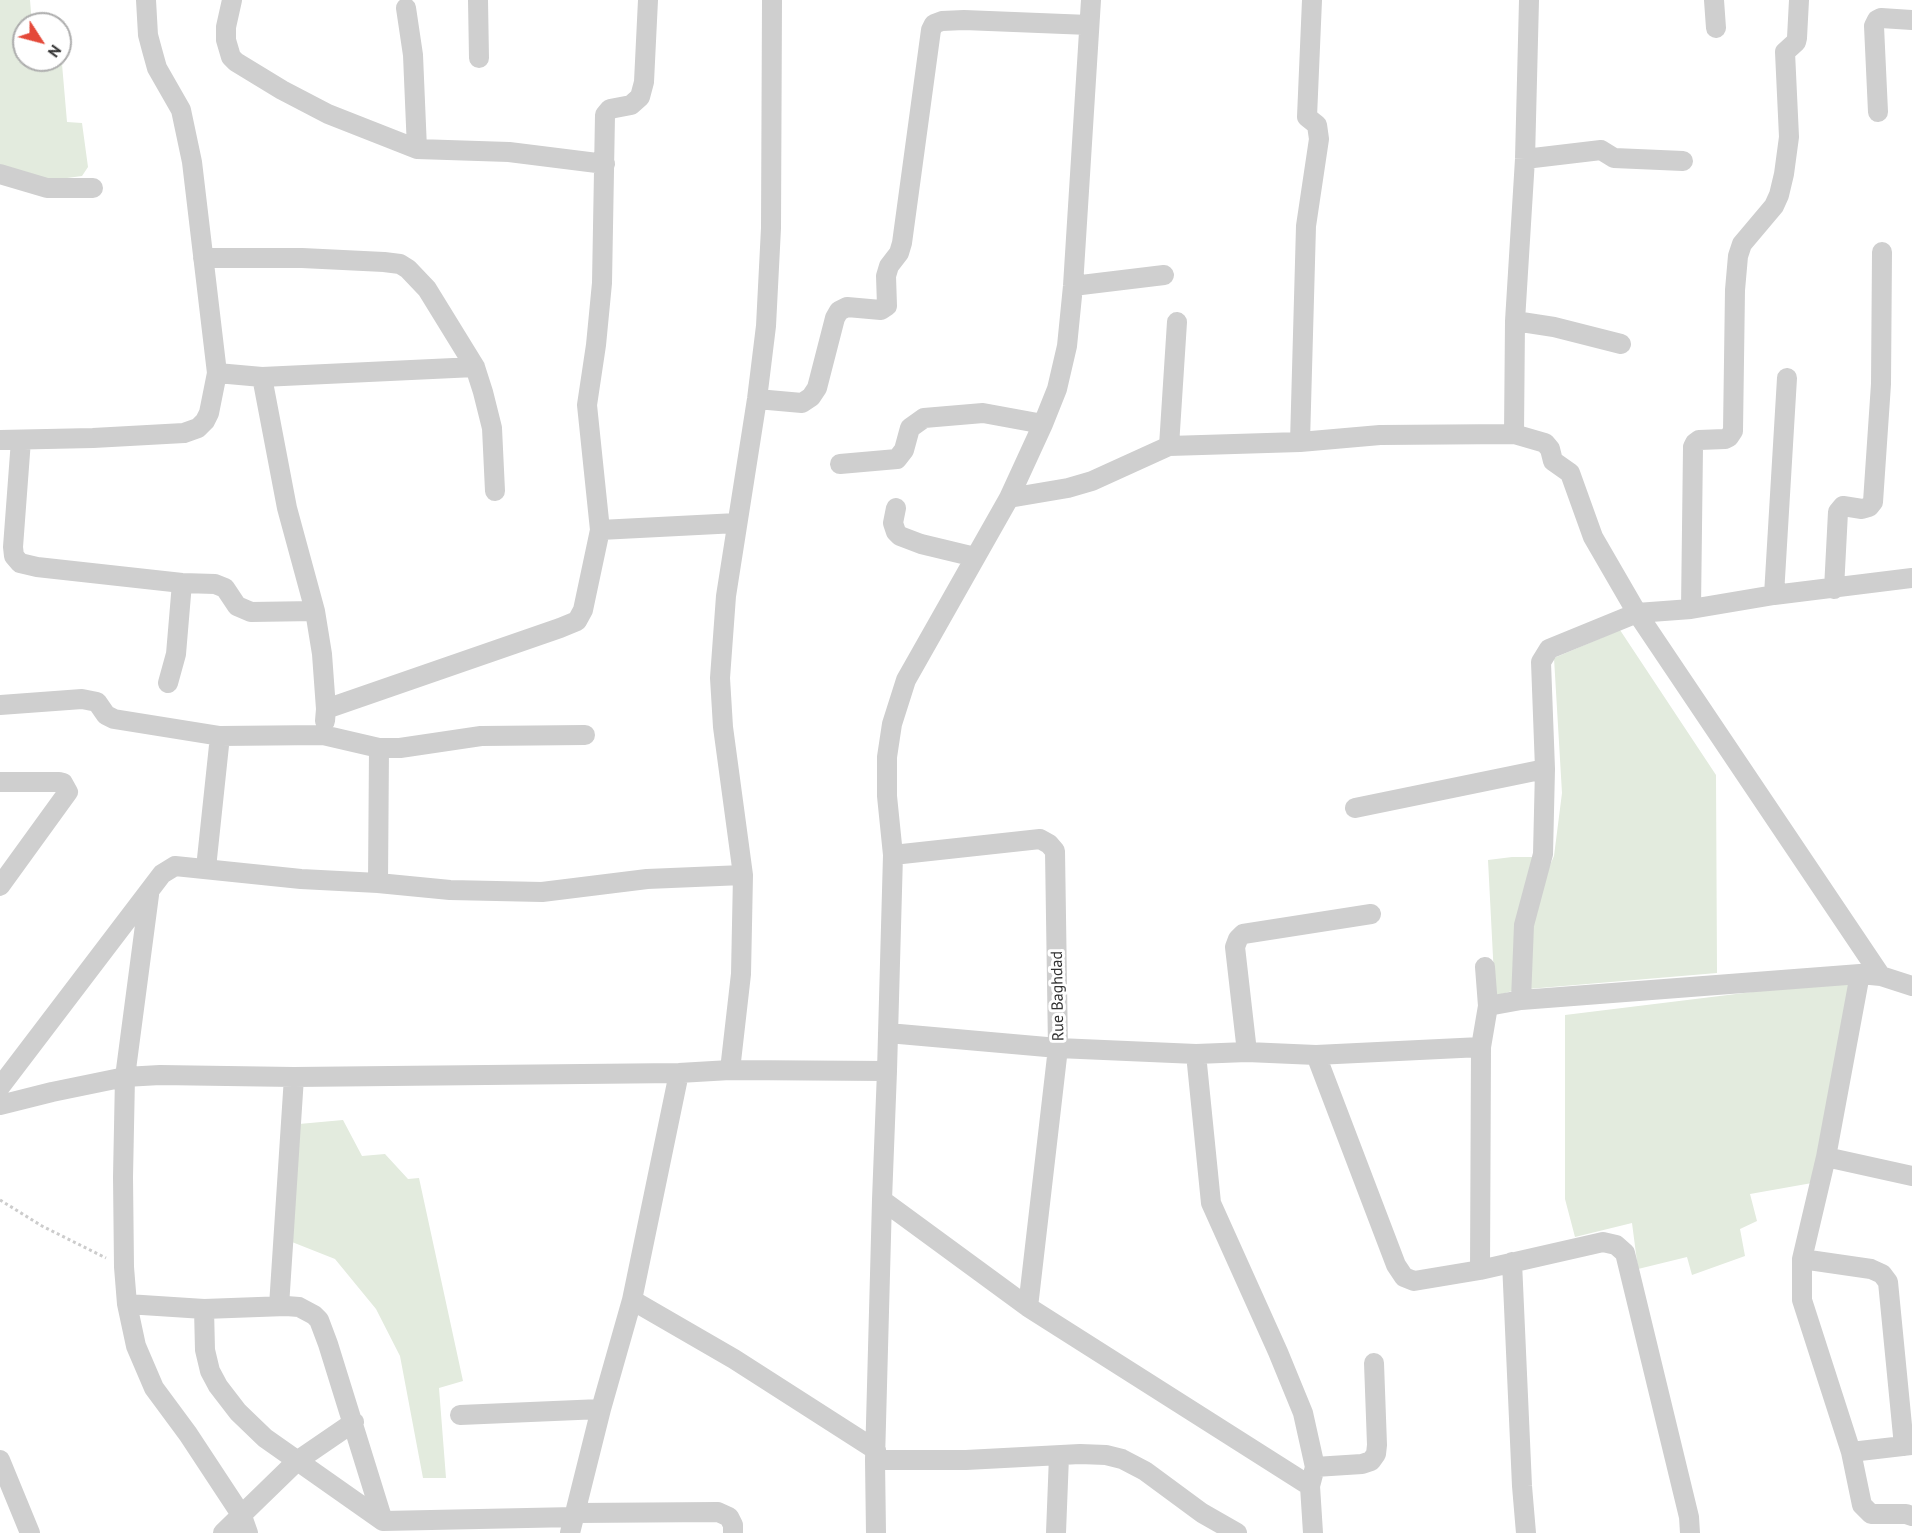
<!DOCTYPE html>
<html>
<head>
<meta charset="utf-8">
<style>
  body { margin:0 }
  #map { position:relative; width:1912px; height:1533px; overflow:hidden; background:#fff; font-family:"PT Sans",sans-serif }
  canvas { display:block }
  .north { position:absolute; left:12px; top:12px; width:60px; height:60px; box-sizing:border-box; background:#fff; border:2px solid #adadad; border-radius:50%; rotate:126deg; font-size:16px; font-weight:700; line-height:24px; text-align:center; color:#323232 }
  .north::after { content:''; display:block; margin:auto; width:21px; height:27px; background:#e44939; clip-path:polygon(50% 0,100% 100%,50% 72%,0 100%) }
</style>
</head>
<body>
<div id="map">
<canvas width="1912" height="1533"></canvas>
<div class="north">N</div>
</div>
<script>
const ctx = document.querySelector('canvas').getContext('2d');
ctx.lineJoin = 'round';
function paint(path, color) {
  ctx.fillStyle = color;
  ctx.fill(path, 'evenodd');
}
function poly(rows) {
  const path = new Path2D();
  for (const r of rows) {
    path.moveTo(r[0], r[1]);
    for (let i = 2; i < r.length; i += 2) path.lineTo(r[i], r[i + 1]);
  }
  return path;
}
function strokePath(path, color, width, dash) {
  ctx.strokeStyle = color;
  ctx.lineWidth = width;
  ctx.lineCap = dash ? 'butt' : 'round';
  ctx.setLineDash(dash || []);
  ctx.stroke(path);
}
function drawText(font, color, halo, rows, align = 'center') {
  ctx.font = font + ' "PT Sans",sans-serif';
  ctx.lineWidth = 6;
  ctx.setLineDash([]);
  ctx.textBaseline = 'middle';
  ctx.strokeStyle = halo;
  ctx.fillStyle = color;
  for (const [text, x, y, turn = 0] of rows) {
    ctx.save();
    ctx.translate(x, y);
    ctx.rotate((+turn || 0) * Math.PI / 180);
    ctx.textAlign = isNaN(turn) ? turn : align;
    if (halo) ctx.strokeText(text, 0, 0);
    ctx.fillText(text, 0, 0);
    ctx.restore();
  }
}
paint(poly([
  [0,0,30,0,32,24,24,24,24,60,35,60,36,63,62,64,67,122,82,123,88,167,82,176,37,182,0,167],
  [1620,630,1716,775,1717,973,1528,989,1530,911,1554,856,1562,793,1554,658],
  [1512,857,1534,857,1512,991,1495,996,1488,860],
  [1850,980,1812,1183,1750,1194,1757,1221,1740,1229,1745,1256,1692,1275,1687,1257,1638,1269,1632,1223,1575,1237,1565,1199,1565,1015],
  [343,1120,362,1156,385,1154,408,1179,419,1178,463,1381,439,1388,446,1478,423,1478,400,1356,376,1309,335,1259,292,1242,299,1124]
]), '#e3ebde');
strokePath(poly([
  [0,1200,42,1226,106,1258]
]), '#ccc', 3, [3, 3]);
strokePath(poly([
  [232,0,226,27,226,40,231,57,236,62,282,90,328,114,417,149,509,152,605,164],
  [478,0,479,58],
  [1714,0,1716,28],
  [406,8,413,55,417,149],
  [1878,112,1874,26,1877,20,1881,18,1912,20],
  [1525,159,1601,150,1614,158,1683,161],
  [0,174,47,188,93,188],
  [203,258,302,258,384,262,400,264,408,269,427,289,475,367,483,392,492,428,495,491],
  [1073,286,1164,275],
  [1515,321,1554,327,1621,344],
  [217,373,262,377,475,367],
  [262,377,287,508,315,611,322,654,326,709,325,721],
  [757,399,802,403,811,397,817,388,835,318,839,311,847,307,881,310,887,306,886,276,889,266,899,253,902,243,931,30,934,24,942,21,964,20,1089,25],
  [1514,434,1515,321,1525,159,1529,0],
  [0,440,93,438,184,433,198,428,205,421,209,413,217,373,192,162,181,110,157,68,152,50,148,35,146,0],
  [21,440,13,547,14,556,20,563,37,567,182,583,215,584,225,588,237,606,251,612,315,611],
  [1300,442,1306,226,1319,139,1317,125,1307,117,1312,0],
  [1169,446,1177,322],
  [840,464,897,459,904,450,910,428,924,418,983,413,1043,424],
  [1009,498,1068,488,1092,481,1169,446,1300,442,1380,435,1514,434,1545,443,1550,449,1553,461,1570,473,1593,537,1637,613,1881,976],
  [896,508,893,523,896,532,900,536,921,544,975,557],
  [600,530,737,523],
  [1834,589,1838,512,1843,506,1862,509,1869,507,1873,502,1881,384,1882,252],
  [1774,595,1787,378],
  [1691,609,1693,447,1695,443,1699,440,1725,439,1729,437,1733,431,1735,290,1738,256,1742,244,1774,206,1779,195,1784,174,1789,137,1785,52,1796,42,1797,38,1799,0],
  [168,683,176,654,182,583],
  [0,705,82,699,97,702,106,715,114,719,220,736,323,735,379,748,400,748,481,736,585,735],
  [326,709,560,628,577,621,583,610,600,530,587,405,596,345,602,283,605,115,610,109,631,105,640,97,644,82,648,0],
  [0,782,59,782,63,783,68,792,0,886],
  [1355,808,1545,769],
  [893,855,1040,839,1049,844,1055,851,1058,1048,1028,1307],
  [206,868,220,736],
  [378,883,379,748],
  [149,895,125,1077,123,1177,124,1267,127,1304,136,1346,154,1388,188,1434,242,1516,248,1533],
  [1860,974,1826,1157,1802,1259,1802,1300,1851,1452,1862,1505,1871,1514,1906,1514,1912,1516],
  [1521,1000,1524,925,1543,854,1545,769,1541,662,1549,649,1637,613,1691,609,1774,595,1912,578],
  [1488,1006,1521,1000,1860,974,1881,976,1912,986],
  [888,1033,1058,1048,1196,1054,1247,1052,1316,1055,1481,1047],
  [1247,1052,1235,947,1238,939,1243,934,1371,914],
  [1196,1054,1211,1203,1278,1352,1303,1413,1315,1467,1310,1486,1313,1533],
  [1316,1055,1396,1265,1404,1277,1414,1281,1480,1270,1603,1242,1616,1245,1625,1253,1689,1517,1690,1533],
  [730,1070,741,974,743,875,723,727,720,678,726,596,757,399,766,326,771,228,772,0],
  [0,1087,162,874,175,866,301,879,378,883,450,890,542,892,647,879,743,875],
  [0,1105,52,1092,125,1077,160,1075,294,1077,679,1073,730,1070,887,1071],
  [1826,1157,1912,1176],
  [882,1200,1028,1307,1310,1486],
  [1802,1259,1871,1269,1882,1274,1888,1282,1904,1446],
  [1512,1262,1522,1486,1526,1533],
  [1480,1270,1481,1047,1488,1006,1485,967],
  [632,1300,734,1359,876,1450],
  [127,1304,204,1309,286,1306,299,1307,314,1315,319,1320,328,1344,383,1521],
  [279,1306,294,1077],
  [204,1309,205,1350,210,1371,218,1386,238,1412,265,1438,383,1521,575,1517],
  [460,1415,601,1409],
  [1851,1452,1912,1445],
  [0,1460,30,1533],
  [875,1460,966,1460,1080,1454,1106,1455,1122,1459,1145,1471,1202,1513,1237,1533],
  [1315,1467,1362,1464,1371,1461,1376,1454,1377,1445,1374,1363],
  [576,1513,718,1512,729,1517,733,1525,733,1533],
  [223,1533,297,1461,354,1422],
  [570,1533,601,1409,632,1300,679,1073],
  [876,1533,875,1460,882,1200,887,1071,893,855,887,796,887,757,892,724,906,680,1009,498,1043,424,1057,389,1067,346,1073,286,1091,0],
  [1056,1533,1059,1456]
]), '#cfcfcf', 20);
drawText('16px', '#323232', '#fff', [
  ["Rue Baghdad",1058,996,-91]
]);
</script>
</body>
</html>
